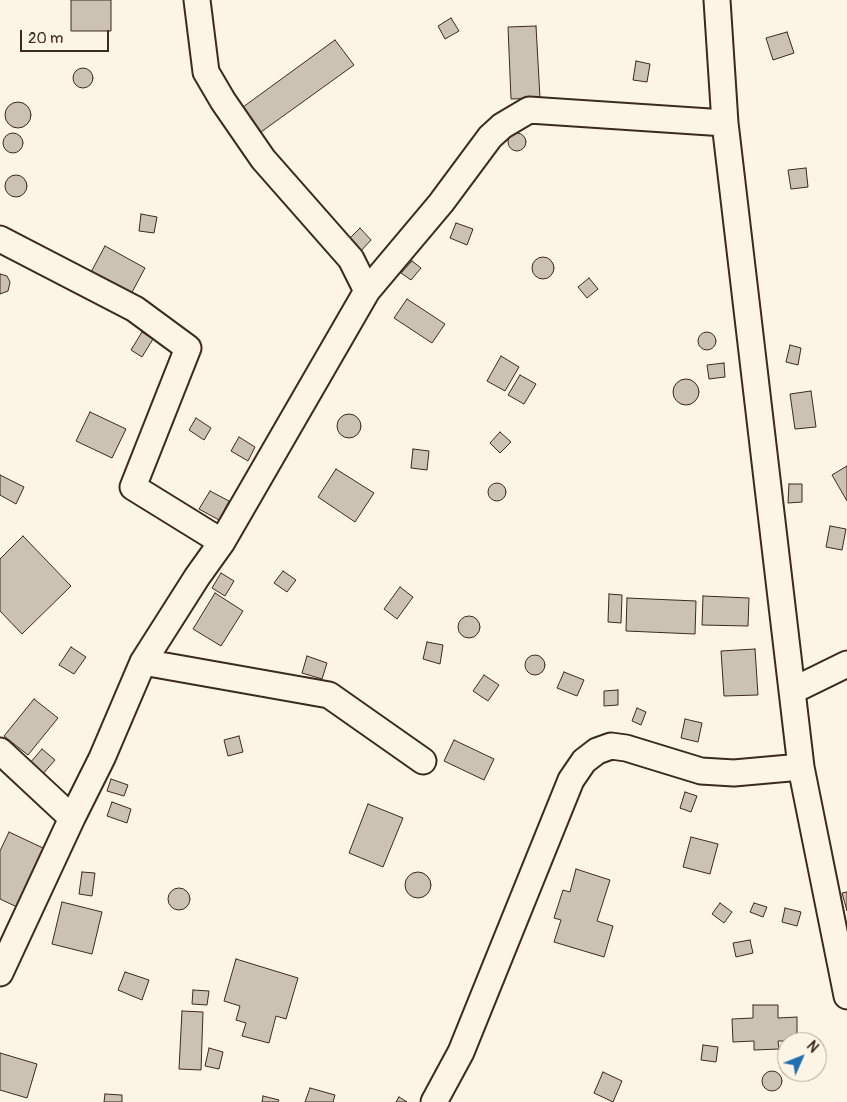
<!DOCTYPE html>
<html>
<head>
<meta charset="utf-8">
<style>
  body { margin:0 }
  #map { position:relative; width:847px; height:1102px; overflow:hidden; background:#fcf5e5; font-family:Pangolin,sans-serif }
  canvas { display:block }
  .north { position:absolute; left:777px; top:1032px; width:50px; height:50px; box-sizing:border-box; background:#fcf5e5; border:1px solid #afa495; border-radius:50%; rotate:46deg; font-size:14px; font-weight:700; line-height:20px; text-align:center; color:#3b2a1e }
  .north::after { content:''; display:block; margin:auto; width:18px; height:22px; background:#1f6fb2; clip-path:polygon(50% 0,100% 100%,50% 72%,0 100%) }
  .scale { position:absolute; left:20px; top:30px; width:89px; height:22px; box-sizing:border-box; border:2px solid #3b2a1e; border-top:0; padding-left:6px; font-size:15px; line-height:18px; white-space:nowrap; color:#3b2a1e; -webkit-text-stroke:4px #fcf5e5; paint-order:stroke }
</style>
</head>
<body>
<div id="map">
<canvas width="847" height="1102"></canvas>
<div class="north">N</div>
<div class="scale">20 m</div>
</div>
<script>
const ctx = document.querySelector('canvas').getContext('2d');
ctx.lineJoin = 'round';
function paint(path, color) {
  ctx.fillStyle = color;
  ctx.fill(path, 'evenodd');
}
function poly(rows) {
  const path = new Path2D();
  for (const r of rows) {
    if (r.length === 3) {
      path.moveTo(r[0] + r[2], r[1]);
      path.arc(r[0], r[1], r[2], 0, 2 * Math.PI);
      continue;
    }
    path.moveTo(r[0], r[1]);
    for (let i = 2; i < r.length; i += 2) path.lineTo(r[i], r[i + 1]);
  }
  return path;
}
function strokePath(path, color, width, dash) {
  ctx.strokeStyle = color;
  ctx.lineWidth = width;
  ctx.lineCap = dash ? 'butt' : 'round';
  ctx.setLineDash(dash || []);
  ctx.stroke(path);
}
const building = poly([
  [71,0,111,0,111,31,71,31,71,0],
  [451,18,459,31,445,39,438,26,451,18],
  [536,26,540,98,511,99,508,27,536,26],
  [787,32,794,53,773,60,766,38,787,32],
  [335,40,354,65,261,132,243,107,335,40],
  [636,61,650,64,647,82,633,80,636,61],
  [83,78,10],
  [18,115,13],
  [517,142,9],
  [13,143,10],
  [806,168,808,187,791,189,788,170,806,168],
  [16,186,11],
  [141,214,157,217,154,233,139,231,141,214],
  [456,223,473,229,467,245,450,238,456,223],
  [360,228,371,240,359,253,347,241,360,228],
  [105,246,145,268,130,296,90,274,105,246],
  [543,268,11],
  [412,261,421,268,411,280,401,273,412,261],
  [0,274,7,276,10,282,8,291,0,294,0,274],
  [589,278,598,289,587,298,578,287,589,278],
  [407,299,445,324,432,343,394,318,407,299],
  [142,332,153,339,142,357,131,350,142,332],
  [707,341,9],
  [790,345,801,348,798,365,786,362,790,345],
  [501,356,519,367,505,391,487,381,501,356],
  [724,363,725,377,709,379,707,365,724,363],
  [520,375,536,384,524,404,508,395,520,375],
  [686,392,13],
  [811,391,816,427,795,429,790,394,811,391],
  [90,412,126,429,112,458,76,441,90,412],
  [349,426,12],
  [196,418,211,428,204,440,189,430,196,418],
  [500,432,511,442,500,453,490,443,500,432],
  [239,437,255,447,248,461,231,451,239,437],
  [413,449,429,451,427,470,411,468,413,449],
  [847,466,847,501,832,475,847,466],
  [336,469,374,493,355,522,318,497,336,469],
  [0,475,24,487,16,504,0,495,0,475],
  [497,492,9],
  [789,484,802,484,802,502,788,503,789,484],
  [210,491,229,501,219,520,199,509,210,491],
  [830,526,846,529,842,550,826,547,830,526],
  [23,536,71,586,22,634,0,611,0,559,23,536],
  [283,571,296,580,287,592,274,583,283,571],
  [221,573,234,581,225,596,212,588,221,573],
  [400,587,413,597,397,619,384,609,400,587],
  [215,593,243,611,221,646,193,629,215,593],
  [609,594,622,595,621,623,608,622,609,594],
  [703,596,749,598,748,626,702,625,703,596],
  [627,598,696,601,695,634,626,631,627,598],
  [469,627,11],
  [427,642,443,645,440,664,423,659,427,642],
  [71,647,86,657,74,674,59,665,71,647],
  [755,649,758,695,724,696,721,651,755,649],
  [535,665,10],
  [307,656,327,663,322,679,302,673,307,656],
  [564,672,584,680,577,696,557,688,564,672],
  [484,675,499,685,488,701,473,691,484,675],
  [618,690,618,705,604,706,604,691,618,690],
  [34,699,58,718,28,755,4,736,34,699],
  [637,708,646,712,641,725,632,721,637,708],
  [685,719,702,723,698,742,681,738,685,719],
  [239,736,243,752,228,756,224,740,239,736],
  [454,740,494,759,484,780,444,761,454,740],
  [42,749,55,760,42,775,29,764,42,749],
  [111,779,128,785,124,796,107,791,111,779],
  [685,792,697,796,691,812,680,808,685,792],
  [112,802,131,809,127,823,107,816,112,802],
  [368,804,403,818,383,867,349,853,368,804],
  [9,832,43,848,17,907,0,899,0,851,9,832],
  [691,837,718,844,710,874,683,867,691,837],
  [576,869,610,880,597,921,613,926,604,957,554,942,561,920,554,918,563,890,570,892,576,869],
  [82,872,95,873,92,896,79,894,82,872],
  [418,885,13],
  [179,899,11],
  [847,892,847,911,842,893,847,892],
  [62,902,102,912,92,954,52,944,62,902],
  [720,903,732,912,724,923,712,914,720,903],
  [754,903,767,907,763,917,750,912,754,903],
  [785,908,801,912,797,926,782,922,785,908],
  [750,940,753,953,736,957,733,943,750,940],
  [236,959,298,978,286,1019,276,1016,269,1043,242,1036,246,1023,236,1020,240,1006,224,1001,236,959],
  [125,972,149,980,142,1000,118,990,125,972],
  [193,990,209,991,207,1005,192,1004,193,990],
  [753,1005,778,1005,778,1018,797,1017,797,1041,778,1041,779,1049,754,1050,754,1041,733,1042,732,1019,753,1018,753,1005],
  [182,1011,203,1012,201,1070,179,1069,182,1011],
  [703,1045,718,1047,716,1062,701,1060,703,1045],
  [209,1048,223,1052,219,1069,205,1066,209,1048],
  [0,1053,37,1064,27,1098,0,1090,0,1053],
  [772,1081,10],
  [603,1072,622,1081,613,1102,594,1093,603,1072],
  [310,1088,335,1095,333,1102,305,1102,310,1088],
  [105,1094,122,1095,122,1102,104,1102,105,1094],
  [263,1096,279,1100,278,1102,262,1102,263,1096],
  [399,1097,407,1102,396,1102,399,1097]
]);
paint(building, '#ccc2b3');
strokePath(building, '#3b2a1e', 1);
const street = poly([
  [197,0,206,72,223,101,263,159,351,259,367,291],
  [717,0,725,123,801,767,847,996],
  [0,239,135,309,188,348,133,487,222,542],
  [143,662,329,695,423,761],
  [792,691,847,664],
  [0,751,72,818],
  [0,973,72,818,102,758,143,662,197,577,222,542,367,291,441,203,490,137,502,126,529,110,725,123],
  [434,1102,461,1052,571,780,584,761,597,751,611,746,626,748,701,771,734,773,801,767]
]);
strokePath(street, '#3b2a1e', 29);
strokePath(street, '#fcf5e5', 25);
</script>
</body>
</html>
